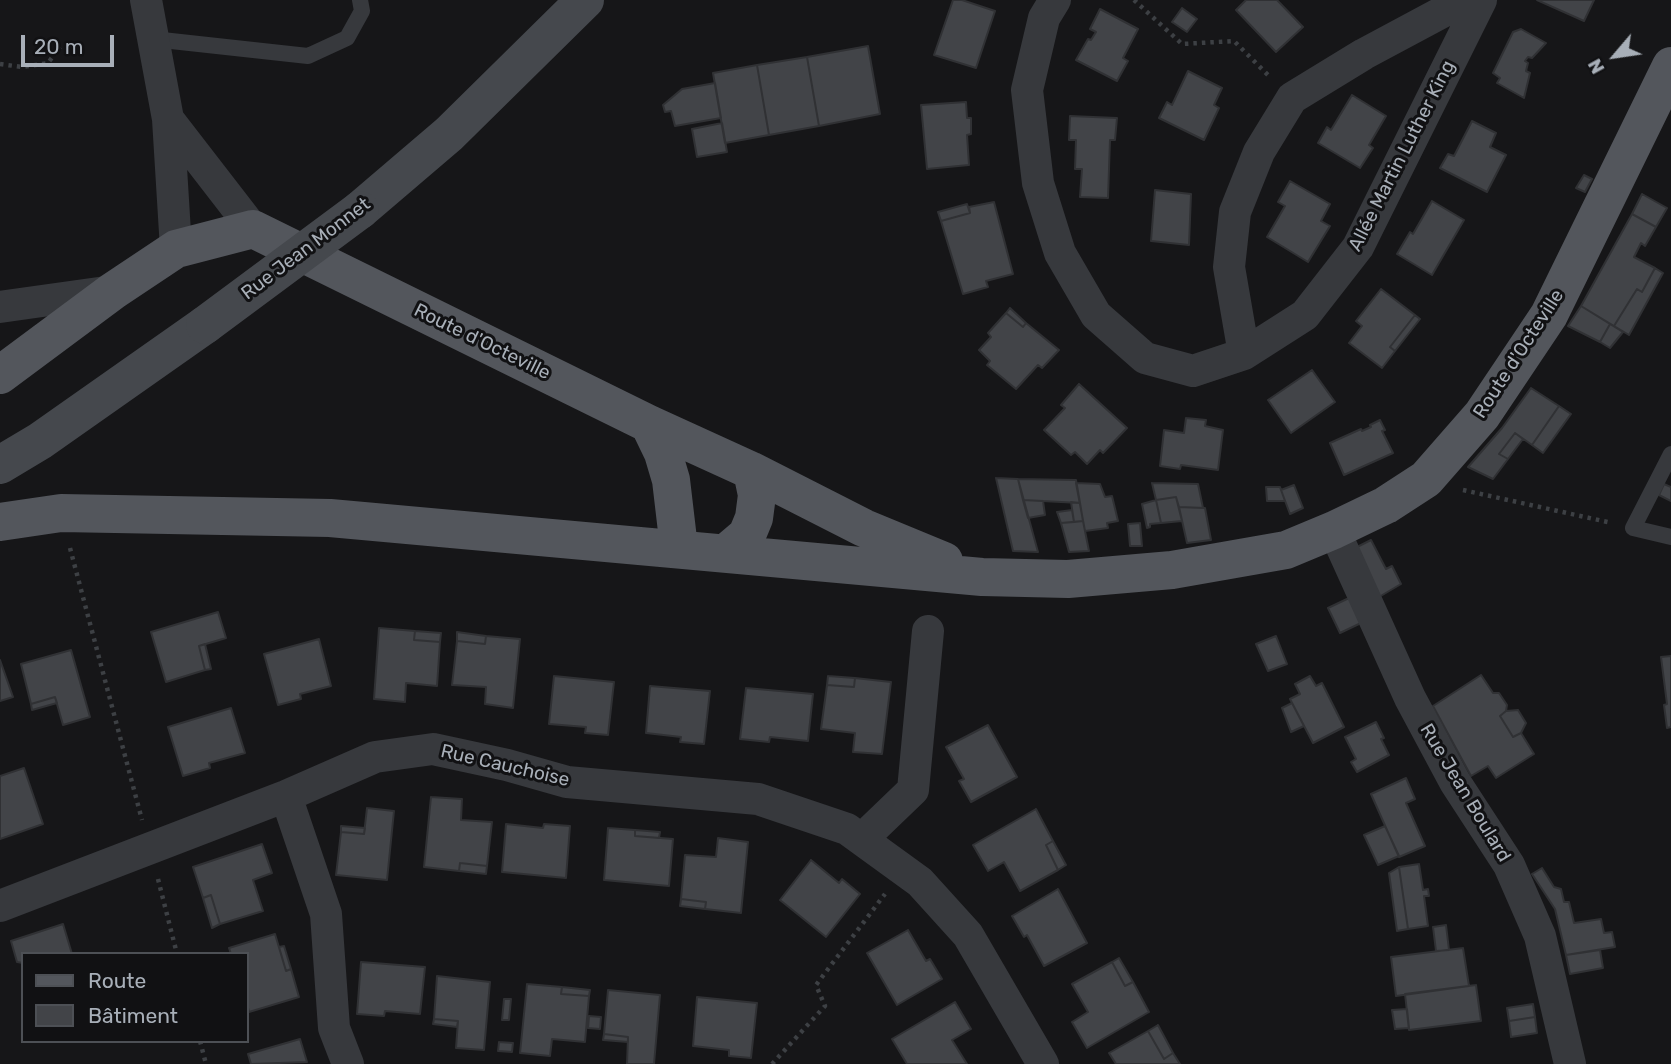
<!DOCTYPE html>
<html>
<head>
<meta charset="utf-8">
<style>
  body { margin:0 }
  #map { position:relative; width:1671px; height:1064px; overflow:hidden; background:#161618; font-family:Rubik,sans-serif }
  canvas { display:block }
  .legend { position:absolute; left:21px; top:952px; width:228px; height:91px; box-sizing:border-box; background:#111113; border:2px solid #4d5055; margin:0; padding:9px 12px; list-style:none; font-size:21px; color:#a8afb8 }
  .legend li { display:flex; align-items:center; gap:14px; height:35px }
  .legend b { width:35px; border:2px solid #4d5055 }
  .north { position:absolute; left:1580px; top:21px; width:70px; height:70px; -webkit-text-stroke:5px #111113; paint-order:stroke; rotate:241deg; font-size:19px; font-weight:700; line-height:28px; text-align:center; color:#a8afb8 }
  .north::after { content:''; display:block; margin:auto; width:24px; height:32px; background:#a8afb8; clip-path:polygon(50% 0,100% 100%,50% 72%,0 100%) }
  .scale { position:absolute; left:21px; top:35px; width:93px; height:32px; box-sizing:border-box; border:4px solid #a8afb8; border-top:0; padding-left:9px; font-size:21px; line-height:24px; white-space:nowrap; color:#a8afb8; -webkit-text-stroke:5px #111113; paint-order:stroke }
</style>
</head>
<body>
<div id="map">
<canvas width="1671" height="1064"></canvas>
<ul class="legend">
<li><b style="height:9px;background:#53565c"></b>Route</li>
<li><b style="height:19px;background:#424448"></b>Bâtiment</li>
</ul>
<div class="north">N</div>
<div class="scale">20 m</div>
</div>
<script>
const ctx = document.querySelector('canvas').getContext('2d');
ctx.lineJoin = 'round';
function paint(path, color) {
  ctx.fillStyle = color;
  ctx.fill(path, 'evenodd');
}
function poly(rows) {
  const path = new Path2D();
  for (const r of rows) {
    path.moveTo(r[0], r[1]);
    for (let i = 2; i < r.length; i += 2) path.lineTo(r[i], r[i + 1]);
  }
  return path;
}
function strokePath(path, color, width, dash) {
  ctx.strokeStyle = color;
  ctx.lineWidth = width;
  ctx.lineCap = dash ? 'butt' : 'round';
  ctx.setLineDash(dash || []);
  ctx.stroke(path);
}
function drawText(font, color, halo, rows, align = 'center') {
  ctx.font = font + ' Rubik,sans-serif';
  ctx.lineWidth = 6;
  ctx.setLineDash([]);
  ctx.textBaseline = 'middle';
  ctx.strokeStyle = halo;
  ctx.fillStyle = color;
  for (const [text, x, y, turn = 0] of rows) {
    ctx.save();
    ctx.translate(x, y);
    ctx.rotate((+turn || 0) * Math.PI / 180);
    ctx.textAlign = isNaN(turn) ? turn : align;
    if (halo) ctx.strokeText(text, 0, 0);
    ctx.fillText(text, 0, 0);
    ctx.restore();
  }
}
const building = poly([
  [953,0,962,0,995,11,976,68,934,55,953,0],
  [1246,0,1277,0,1303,27,1276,52,1236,10,1246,0],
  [1537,0,1594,0,1584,21,1537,0],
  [1182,8,1197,19,1187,32,1172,22,1182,8],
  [1100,9,1138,29,1123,58,1128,61,1117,81,1076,60,1088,39,1091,40,1096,32,1090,29,1100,9],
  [1521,29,1546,43,1532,58,1528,57,1525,61,1528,63,1526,71,1530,73,1524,98,1497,83,1500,78,1493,73,1513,32,1521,29],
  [868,46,880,114,819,126,807,57,868,46],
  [807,57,819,126,769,135,757,65,807,57],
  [757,65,769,135,725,143,713,73,757,65],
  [1188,71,1222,88,1214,105,1219,108,1204,140,1159,118,1167,102,1172,105,1188,71],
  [715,83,721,118,675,126,671,111,665,112,663,105,682,89,715,83],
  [1352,95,1386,116,1369,145,1373,148,1360,168,1318,143,1327,127,1331,130,1352,95],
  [966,102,967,118,971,118,971,134,967,135,969,165,927,169,921,105,966,102],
  [1070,116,1117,118,1115,140,1110,140,1108,198,1080,197,1082,169,1075,169,1076,140,1069,140,1070,116],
  [1472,121,1496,133,1490,147,1506,155,1487,192,1440,168,1448,154,1454,156,1472,121],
  [722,123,727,152,697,157,692,129,722,123],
  [1584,175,1592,179,1585,192,1576,188,1584,175],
  [1290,181,1330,204,1321,221,1330,226,1308,262,1267,237,1285,206,1278,202,1290,181],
  [1155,190,1191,194,1189,245,1151,241,1155,190],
  [1642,194,1667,208,1656,227,1632,214,1642,194],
  [1432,201,1464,220,1432,275,1397,254,1410,232,1413,234,1432,201],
  [994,202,1013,274,986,281,988,287,963,294,941,221,970,213,969,207,994,202],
  [967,204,970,213,941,221,938,212,967,204],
  [1632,214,1656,227,1645,246,1641,243,1634,257,1655,268,1642,292,1637,289,1614,326,1581,306,1632,214],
  [1655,268,1663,273,1629,335,1614,326,1637,289,1642,292,1655,268],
  [1381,289,1415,315,1390,347,1395,351,1382,368,1349,343,1362,326,1356,321,1381,289],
  [1581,306,1610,324,1600,342,1568,326,1581,306],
  [1010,308,1026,323,1023,327,1006,313,1010,308],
  [1006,313,1023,327,1026,323,1059,350,1042,368,1038,365,1016,389,987,365,990,361,979,350,991,337,988,333,1006,313],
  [1415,315,1420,319,1395,351,1390,347,1415,315],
  [1610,324,1623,332,1610,348,1600,342,1610,324],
  [1312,370,1335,402,1291,433,1268,400,1312,370],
  [1079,384,1127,428,1103,453,1100,450,1087,464,1075,452,1071,455,1044,430,1065,408,1061,405,1079,384],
  [1531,388,1559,406,1532,445,1515,433,1499,454,1508,459,1493,479,1468,467,1502,428,1531,388],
  [1559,406,1571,414,1543,453,1532,445,1559,406],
  [1186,418,1206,420,1205,426,1223,430,1218,470,1181,465,1180,469,1160,466,1164,430,1184,433,1186,418],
  [1380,420,1385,430,1382,431,1393,453,1344,475,1330,443,1361,429,1362,431,1371,427,1370,425,1380,420],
  [1515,433,1523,439,1508,459,1499,454,1515,433],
  [996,478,1018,479,1038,552,1013,551,996,478],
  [1018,479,1076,480,1080,503,1023,500,1018,479],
  [1076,483,1100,484,1105,497,1112,496,1118,521,1107,523,1108,528,1085,531,1076,483],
  [1152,483,1198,484,1203,508,1179,507,1176,497,1156,500,1152,483],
  [1664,484,1671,487,1671,501,1659,495,1664,484],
  [1294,485,1303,508,1290,514,1281,490,1294,485],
  [1266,487,1280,487,1285,501,1267,501,1266,487],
  [1176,497,1182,521,1161,523,1156,500,1176,497],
  [1023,500,1043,501,1045,515,1028,518,1023,500],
  [1156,500,1161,523,1150,524,1150,527,1147,528,1142,504,1156,500],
  [1071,502,1080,503,1083,521,1074,522,1071,502],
  [1179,507,1205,508,1211,540,1187,543,1179,507],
  [1072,510,1074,522,1061,523,1057,512,1072,510],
  [1083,521,1089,551,1069,552,1061,523,1083,521],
  [1140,523,1142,546,1130,546,1128,524,1140,523],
  [1371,540,1386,569,1392,566,1401,584,1379,597,1355,548,1371,540],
  [1349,598,1361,623,1340,633,1328,608,1349,598],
  [218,612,226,638,199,646,205,670,166,682,151,632,218,612],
  [379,628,415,631,414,640,440,642,437,686,406,683,405,702,374,699,379,628],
  [415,631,441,633,440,642,414,640,415,631],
  [457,632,486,636,485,644,457,641,457,632],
  [486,636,520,639,513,708,485,704,486,687,452,685,457,641,485,644,486,636],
  [1276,636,1287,664,1268,671,1256,644,1276,636],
  [319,639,331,686,300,694,301,699,278,705,264,654,319,639],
  [205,644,211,669,205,670,199,646,205,644],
  [71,650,90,717,63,725,55,697,31,704,21,664,71,650],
  [1671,656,1671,727,1667,728,1664,705,1667,704,1661,657,1671,656],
  [0,660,13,697,0,701,0,660],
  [1481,675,1493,693,1499,693,1507,705,1506,711,1500,716,1513,737,1521,733,1534,754,1496,778,1488,766,1471,776,1433,706,1481,675],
  [554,676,614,682,608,735,585,733,586,727,549,724,554,676],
  [828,676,855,678,854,687,827,685,828,676],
  [1310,676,1316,686,1322,683,1344,727,1313,743,1290,699,1300,694,1295,684,1310,676],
  [855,678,891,682,882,754,853,752,855,733,821,729,827,685,854,687,855,678],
  [650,686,710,691,704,744,680,742,681,737,646,733,650,686],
  [746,688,813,694,808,741,770,737,769,742,740,739,746,688],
  [55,697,57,703,32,710,31,704,55,697],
  [1292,703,1304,726,1291,732,1282,708,1292,703],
  [231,708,245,753,209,763,210,768,183,776,168,727,231,708],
  [1518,710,1526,723,1521,733,1513,737,1500,716,1506,711,1518,710],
  [1376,722,1384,738,1381,739,1389,755,1357,772,1351,762,1356,759,1345,737,1376,722],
  [988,725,1017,777,971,802,959,781,964,779,946,747,988,725],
  [24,768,43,824,0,839,0,776,24,768],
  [1406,778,1415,799,1406,803,1425,846,1399,857,1371,794,1406,778],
  [431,797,462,799,461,820,492,822,487,866,460,863,459,871,424,867,431,797],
  [367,808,394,811,387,880,336,875,341,832,364,834,367,808],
  [1036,809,1053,841,1046,845,1058,870,1020,891,1004,862,988,871,973,845,1036,809],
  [506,824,543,828,544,824,570,826,566,878,502,872,506,824],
  [341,826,365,828,364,834,341,832,341,826],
  [1385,826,1399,856,1378,865,1364,835,1385,826],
  [608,828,635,830,635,836,673,839,669,886,604,880,608,828],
  [635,830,660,832,659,838,635,836,635,830],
  [718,838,748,842,741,913,705,909,706,902,681,899,685,855,716,857,718,838],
  [1053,841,1066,865,1058,870,1046,845,1053,841],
  [262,844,272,873,253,880,263,911,220,924,211,895,203,898,193,867,262,844],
  [811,860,839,883,842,879,860,894,826,937,780,900,811,860],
  [460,863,487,866,486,874,459,871,460,863],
  [1419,864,1423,890,1428,889,1429,896,1424,896,1428,926,1408,929,1399,867,1419,864],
  [1399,867,1408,929,1397,931,1389,873,1399,867],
  [1542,868,1554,887,1561,889,1564,902,1569,902,1574,923,1601,919,1604,933,1612,932,1615,947,1566,955,1555,909,1532,874,1542,868],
  [1058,889,1087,943,1044,966,1027,935,1024,937,1012,916,1058,889],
  [211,895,220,924,212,928,203,898,211,895],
  [681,899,706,902,705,909,680,906,681,899],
  [63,924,72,954,23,954,23,963,17,962,11,941,63,924],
  [1446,925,1449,950,1436,951,1433,927,1446,925],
  [908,930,926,961,930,959,942,979,897,1005,867,953,908,930],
  [275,934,286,971,291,969,299,997,249,1012,247,1004,247,954,231,954,229,948,275,934],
  [284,946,291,969,286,971,279,947,284,946],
  [1463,948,1469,986,1396,996,1391,957,1463,948],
  [1600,950,1603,968,1570,974,1566,955,1600,950],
  [1119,958,1133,982,1125,986,1112,962,1119,958],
  [361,962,425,967,420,1014,385,1011,384,1016,357,1014,361,962],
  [1112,962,1125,986,1133,982,1149,1012,1087,1048,1072,1022,1088,1012,1072,984,1112,962],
  [437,976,490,982,484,1050,456,1048,458,1021,434,1019,437,976],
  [527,984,562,987,561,994,589,996,585,1042,552,1039,550,1056,520,1053,527,984],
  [1476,985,1481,1021,1409,1030,1405,994,1476,985],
  [562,987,590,990,589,996,561,994,562,987],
  [608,990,660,995,654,1064,627,1064,628,1037,604,1034,608,990],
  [697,997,757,1003,751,1058,729,1056,729,1050,693,1046,697,997],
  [504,999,511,999,509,1020,502,1020,504,999],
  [955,1002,971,1029,952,1040,967,1064,907,1064,892,1039,955,1002],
  [1533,1004,1535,1017,1509,1021,1507,1008,1533,1004],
  [1407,1009,1409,1028,1395,1029,1392,1010,1407,1009],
  [589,1016,601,1017,600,1029,588,1028,589,1016],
  [1535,1017,1537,1033,1511,1037,1509,1021,1535,1017],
  [434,1019,458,1021,457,1027,433,1024,434,1019],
  [1158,1025,1173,1053,1164,1059,1148,1031,1158,1025],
  [1148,1031,1164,1059,1173,1053,1180,1064,1116,1064,1109,1053,1148,1031],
  [604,1034,628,1037,628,1042,603,1040,604,1034],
  [300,1039,307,1062,251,1064,248,1054,300,1039],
  [499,1042,513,1043,512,1052,498,1051,499,1042]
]);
paint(building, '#424448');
strokePath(building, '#303134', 2);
strokePath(poly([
  [1134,0,1182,44,1234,41,1271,78],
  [0,64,22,67,48,63,60,47],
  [1463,490,1612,523],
  [70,548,142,820],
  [158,879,177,954],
  [200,1041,206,1064],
  [772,1064,825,1006,816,985,885,894]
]), '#3d4044', 4.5, [3.5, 5]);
strokePath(poly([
  [153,39,308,56,347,38,362,11,360,0],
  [1671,454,1633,528,1671,537]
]), '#37393d', 16);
strokePath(poly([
  [146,0,168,119,176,249],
  [1055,0,1044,18,1027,90,1038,183,1060,253,1096,315,1145,358,1193,371,1244,354,1305,315,1358,247,1481,0],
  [168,119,253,229],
  [0,307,113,291],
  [1244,354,1229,267,1235,212,1259,152,1292,98,1364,54,1465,0],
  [1334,530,1410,698,1455,782,1509,865,1540,936,1570,1064],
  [286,796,326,914,334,1028,348,1064],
  [862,839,913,790,928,631],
  [0,906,286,796,375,757,433,749,507,765,567,782,758,799,847,829,920,882,968,935,1043,1064]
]), '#37393d', 32);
strokePath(poly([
  [360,210,449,134,585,0],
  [0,465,40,441,205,325]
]), '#45484d', 38);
strokePath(poly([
  [0,375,113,291,176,249,253,229,649,424,752,471,864,528,944,561],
  [649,424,663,453,671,480,679,548],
  [0,522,61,513,330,518,982,577,1068,579,1172,570,1286,550,1334,530,1386,505,1426,479,1482,415,1549,315,1671,66],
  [727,552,747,535,754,518,757,495,752,471]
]), '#53565c', 38);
strokePath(poly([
  [205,325,360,210]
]), '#45484d', 38);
drawText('19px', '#a8afb8', '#111113', [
  ["Allée Martin Luther King",1402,156,-63],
  ["Rue Jean Monnet",306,249,-37],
  ["Route d'Octeville",482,342,26],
  ["Route d'Octeville",1519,354,-57],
  ["Rue Cauchoise",505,766,13],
  ["Rue Jean Boulard",1465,793,59]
]);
</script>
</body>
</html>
